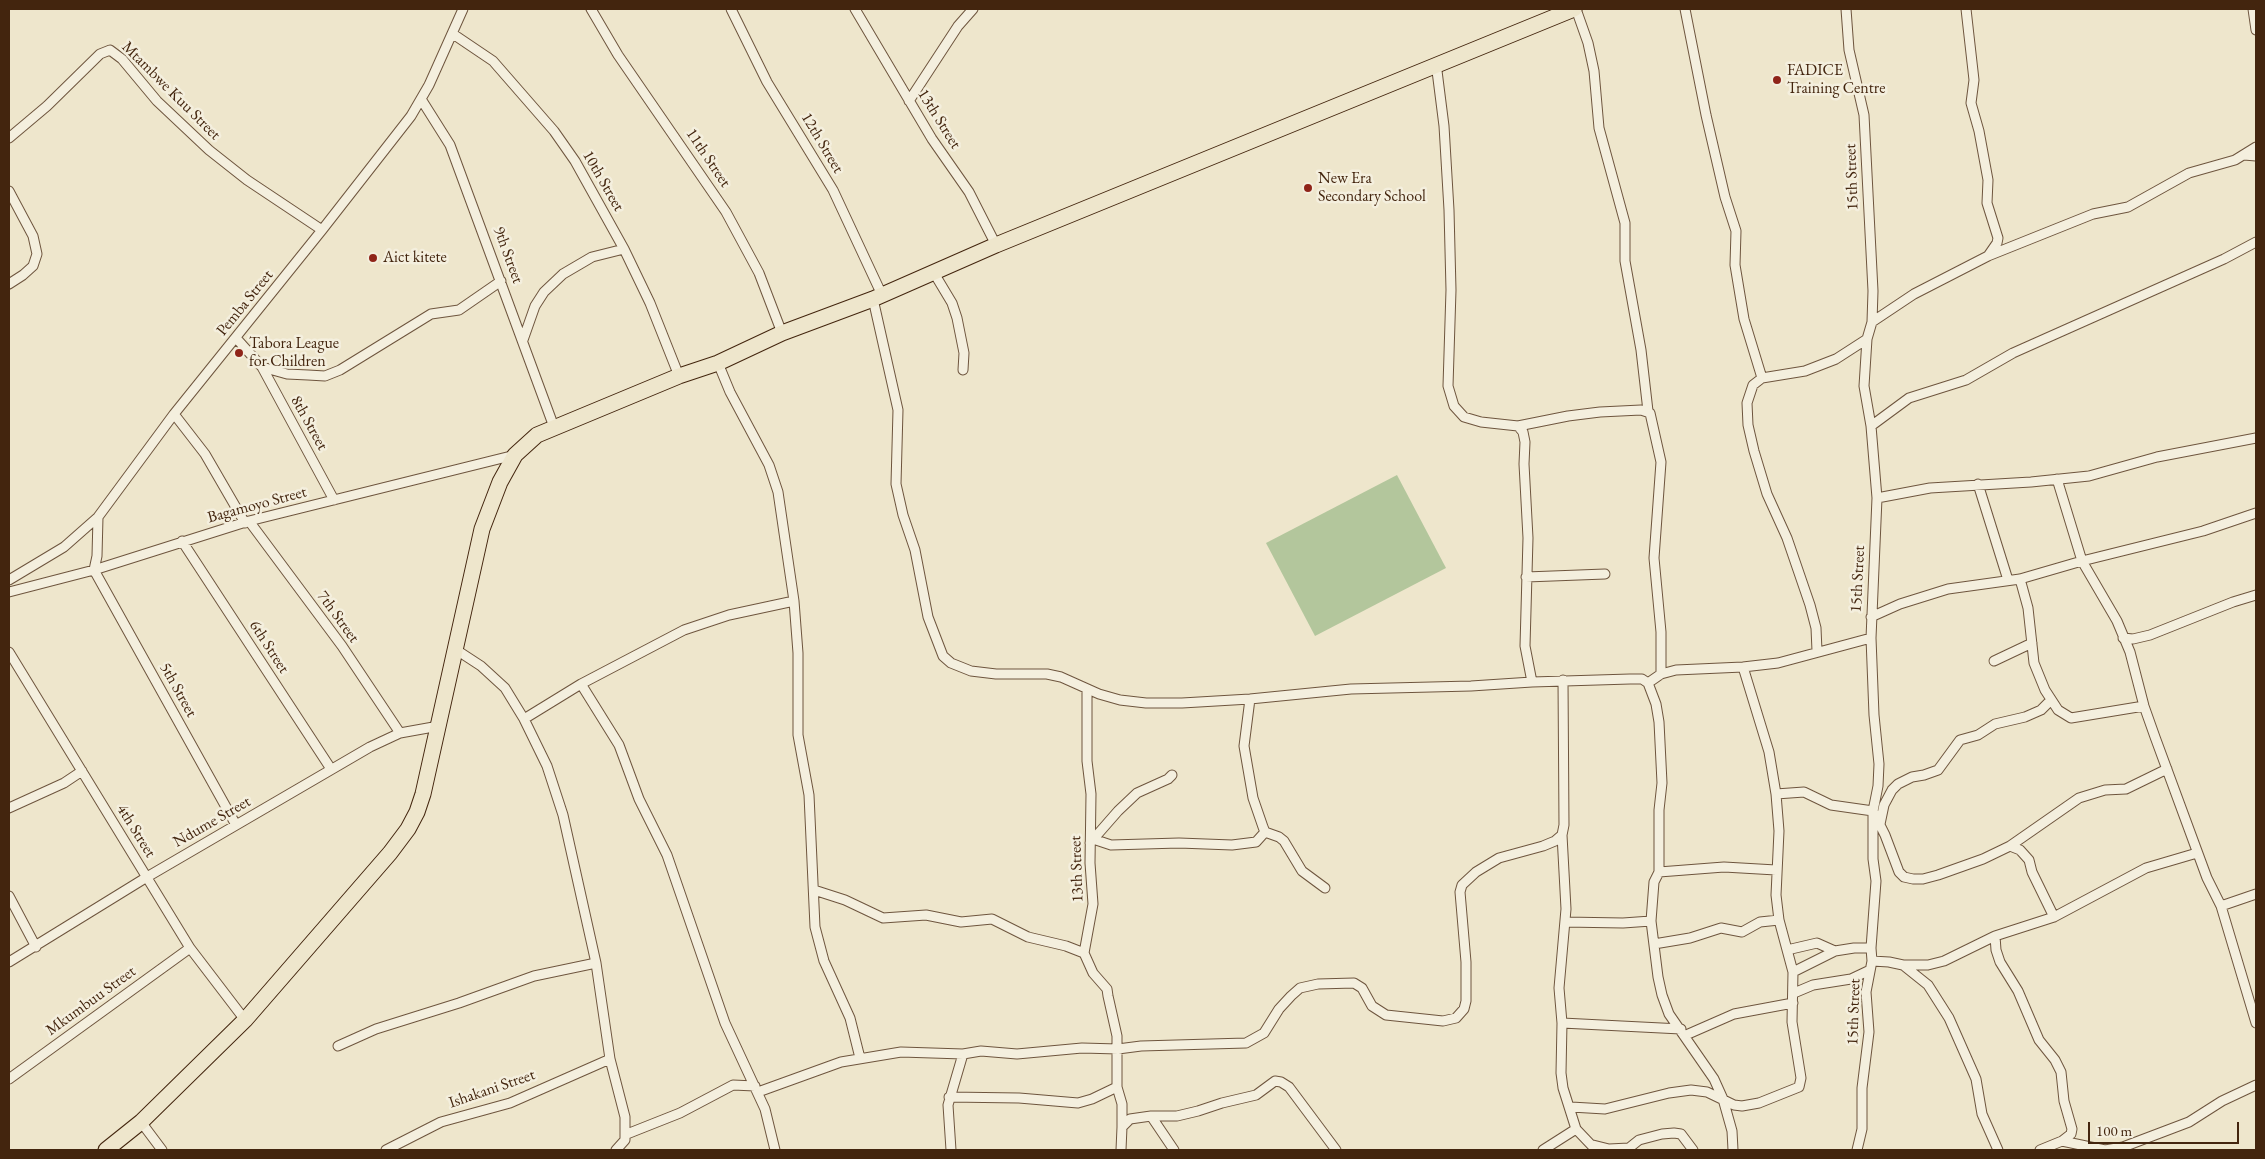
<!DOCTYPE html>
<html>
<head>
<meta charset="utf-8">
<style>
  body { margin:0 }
  #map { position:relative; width:2265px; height:1159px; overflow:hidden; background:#eee6cc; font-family:"EB Garamond",serif }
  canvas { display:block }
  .frame { position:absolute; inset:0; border:10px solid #43250e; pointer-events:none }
  .scale { position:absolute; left:2088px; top:1122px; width:151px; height:22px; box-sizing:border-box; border:2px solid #43250e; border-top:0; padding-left:6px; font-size:15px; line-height:18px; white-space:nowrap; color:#43250e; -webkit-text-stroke:4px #f4efde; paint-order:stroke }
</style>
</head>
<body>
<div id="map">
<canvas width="2265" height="1159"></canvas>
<div class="frame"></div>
<div class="scale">100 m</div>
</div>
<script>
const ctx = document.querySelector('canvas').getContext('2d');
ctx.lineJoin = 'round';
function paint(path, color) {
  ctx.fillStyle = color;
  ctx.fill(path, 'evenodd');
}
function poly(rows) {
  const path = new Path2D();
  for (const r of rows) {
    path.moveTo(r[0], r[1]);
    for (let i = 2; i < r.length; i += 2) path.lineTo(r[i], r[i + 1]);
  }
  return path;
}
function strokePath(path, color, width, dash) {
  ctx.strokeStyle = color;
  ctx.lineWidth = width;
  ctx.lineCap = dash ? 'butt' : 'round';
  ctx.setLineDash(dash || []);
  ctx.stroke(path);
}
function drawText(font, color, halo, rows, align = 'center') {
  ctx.font = font + ' "EB Garamond",serif';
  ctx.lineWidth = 5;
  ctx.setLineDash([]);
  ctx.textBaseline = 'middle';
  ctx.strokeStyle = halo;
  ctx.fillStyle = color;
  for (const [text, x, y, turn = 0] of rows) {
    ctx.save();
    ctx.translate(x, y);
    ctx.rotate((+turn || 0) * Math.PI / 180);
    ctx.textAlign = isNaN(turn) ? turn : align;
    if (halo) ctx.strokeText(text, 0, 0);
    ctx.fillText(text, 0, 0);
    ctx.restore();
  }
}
paint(poly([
  [1397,475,1446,568,1315,636,1266,543]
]), '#b3c69c');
const minor = poly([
  [591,9,618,55,726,212,759,273,782,333],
  [731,9,767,82,833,190,882,295],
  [855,9,932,139,969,192,996,245],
  [1576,9,1588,43,1594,71,1599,128,1625,223,1625,261,1641,350,1648,411],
  [1685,9,1706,115,1725,197,1736,231,1735,265,1744,319,1762,378],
  [1846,9,1849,50,1864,115,1873,291,1872,322,1867,339,1864,386,1871,426,1877,498,1871,638,1874,715,1879,764,1878,786,1873,811,1873,859,1876,881,1871,948,1872,961,1866,992,1869,1032,1862,1088,1862,1129,1857,1150],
  [1966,9,1974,80,1971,103,1979,131,1988,180,1987,203,1998,238,1997,243,1988,256],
  [2253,9,2256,30],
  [453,34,493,61,554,131,575,161,624,249,650,303,679,376],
  [1436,63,1444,126,1449,210,1451,290,1448,386,1454,406,1464,417,1481,422,1518,426,1523,432,1525,442,1524,464,1528,538,1525,646,1532,682],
  [421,99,450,145,554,427],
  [909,101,958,26,973,9],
  [9,138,47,106,100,54,110,50,122,59,157,101,209,150,247,180,322,230],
  [2244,155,2256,156],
  [9,191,33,236,37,254,33,266,23,275,9,284],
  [934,273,952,303,957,318,964,353,963,370],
  [873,299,898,410,896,484,903,515,915,550,928,617,943,656,951,663,971,671,996,674,1047,674,1061,677,1099,694,1120,700,1146,703,1182,703,1250,699,1351,689,1471,686,1532,682,1630,679,1642,679,1648,683,1656,704,1659,722,1662,783,1659,810,1659,872,1654,882,1651,921,1658,977,1662,995,1669,1014,1714,1079,1723,1099,1732,1131,1733,1150],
  [1872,322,1914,294,1988,256,2093,214,2128,207,2189,173,2235,160,2256,147],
  [236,338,262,367,334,500],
  [523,340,535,306,544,292,563,274,592,257,624,249],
  [718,363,730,392,769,465,778,492,794,601,798,653,798,735,809,795,815,927,824,961,850,1018,860,1058],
  [262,367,287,374,308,375,325,376,340,370,431,314,459,310,501,281],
  [174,414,205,454,245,523],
  [1518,426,1568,416,1600,412,1641,410,1650,413,1661,462,1654,558,1661,632,1661,674],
  [1871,426,1909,398,1966,380,2013,353,2224,259,2256,242],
  [2057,479,2082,561,2117,621,2130,652,2144,706,2155,737,2207,878,2221,906,2256,1023],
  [1978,484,2008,580],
  [1877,498,1930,488,2031,482,2089,476,2157,457,2256,438],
  [98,517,97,556,94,570,236,825],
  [249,521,342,646,400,733],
  [182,541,331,769],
  [1526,577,1605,574],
  [2020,579,2028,608,2034,663,2045,690,2058,710,2071,718,2144,706],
  [9,580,64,547,98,517,174,414,322,230,411,116,429,85,463,9],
  [9,592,94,570,249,521,515,455],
  [1871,617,1900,604,1948,589,2020,579,2082,561,2203,531,2256,513],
  [2123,638,2133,639,2150,635,2233,602,2256,595],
  [455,649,481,666,505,688,524,719,547,766,563,815,596,963,610,1059,625,1117,625,1140,616,1150],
  [1817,651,1816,628,1810,605,1787,538,1767,494,1754,451,1748,425,1747,403,1753,385,1762,378,1805,371,1836,359,1867,339],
  [9,652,190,948,245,1020],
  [1994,661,2032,643],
  [1648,683,1661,674,1676,670,1743,667,1778,663,1871,638],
  [581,684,619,745,639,799,667,855,725,1023,765,1109,775,1150],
  [1087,690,1087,761,1091,794,1090,863,1093,904,1084,953,1093,973,1107,989,1108,996,1117,1036,1117,1087,1122,1104,1122,1127],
  [1250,699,1244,746,1253,798,1263,827,1265,832,1279,837,1284,841,1302,871,1325,888],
  [524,719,581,684,684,630,729,615,794,601],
  [1776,794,1804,792,1831,805,1873,811,1885,835,1899,872,1904,877,1913,879,1923,879,1938,875,1983,859,2010,846,2020,850,2029,860,2032,872,2054,917],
  [9,808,64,783,82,771],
  [1880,824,1884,805,1892,790,1898,784,1912,777,1924,775,1938,770,1960,740,1978,735,1995,724,2025,717,2041,710,2051,700],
  [1562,835,1566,909,1559,988,1562,1023,1561,1073,1563,1088,1576,1129,1596,1150],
  [1093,839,1111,845,1179,843,1232,845,1256,842,1265,832],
  [1090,843,1118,811,1137,793,1168,779,1172,775],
  [2010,846,2079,798,2105,790,2126,789,2167,769],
  [1659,872,1724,867,1776,870],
  [814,890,845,900,883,918,926,915,961,922,992,919,1028,937,1066,946,1084,953],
  [9,896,36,947],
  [2221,906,2256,894],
  [1565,922,1623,923,1651,921],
  [1995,936,1996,950,2000,962,2018,991,2039,1040,2055,1060,2061,1072,2064,1101,2072,1129,2071,1134,2062,1141],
  [1654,944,1690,938,1721,928,1742,932,1760,922,1779,920],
  [1787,950,1817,943,1835,951,1854,948,1871,948],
  [1872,961,1889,962,1903,965,1928,965,1944,961,1995,936,2054,917,2146,868,2197,853],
  [9,962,147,877,370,747,400,733,439,726],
  [1903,965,1928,985,1949,1018,1976,1079,1982,1114,1998,1150],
  [1793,972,1835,951],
  [1794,993,1813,985,1851,979,1870,970],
  [1562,1023,1681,1029],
  [1686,1035,1734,1014,1793,1003],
  [338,1046,376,1029,459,1003,534,976,596,963],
  [9,1079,190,948],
  [758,1092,841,1062,901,1052,963,1054,981,1051,1017,1054,1082,1048,1118,1049,1141,1046,1246,1043,1264,1033,1279,1009,1291,996,1300,988,1318,984,1354,983,1362,988,1372,1006,1386,1015,1443,1021,1456,1018,1464,1009,1466,1001,1466,962,1460,892,1462,885,1476,872,1499,858,1543,846,1555,841,1562,835,1564,825,1563,680],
  [949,1097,1019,1098,1078,1103,1092,1099,1117,1087],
  [1571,1107,1605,1109,1669,1093,1691,1090,1707,1092,1734,1105,1742,1106,1759,1103,1799,1087,1801,1078,1792,1022,1793,972,1779,920,1776,895,1779,831,1776,794,1769,752,1743,667],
  [1151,1116,1174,1150],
  [141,1122,162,1150],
  [627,1134,680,1113,733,1085,755,1086],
  [1593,1145,1609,1149,1629,1148,1639,1140,1662,1134,1674,1133,1681,1134,1693,1150],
  [386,1150,441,1122,510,1103,610,1059],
  [951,1150,948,1105,963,1054],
  [1121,1150,1122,1127,1130,1119,1151,1116,1177,1116,1198,1111,1222,1103,1256,1095,1275,1081,1281,1082,1289,1087,1336,1150],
  [1543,1150,1576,1129],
  [2040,1150,2062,1141,2105,1150,2123,1147,2189,1122,2222,1101,2256,1085]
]);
const trunk = poly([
  [106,1150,141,1122,245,1020,390,853,408,829,417,812,423,794,482,529,500,482,515,455,537,435,679,376,718,363,782,333,873,299,996,245,1574,9]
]);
strokePath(minor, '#6e553e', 11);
strokePath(trunk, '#43250e', 17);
strokePath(minor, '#f4efde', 9);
strokePath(trunk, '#eee6cc', 15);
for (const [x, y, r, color] of [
  [1777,80,5,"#8f2418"],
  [1308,188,5,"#8f2418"],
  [373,258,5,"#8f2418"],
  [239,353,5,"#8f2418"]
]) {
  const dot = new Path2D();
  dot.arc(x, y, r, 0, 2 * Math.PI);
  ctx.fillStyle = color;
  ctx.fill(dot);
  strokePath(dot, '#f4efde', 2);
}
drawText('16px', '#43250e', '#f4efde', [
  ["FADICE",1787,71],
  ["Training Centre",1787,89],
  ["New Era",1318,179],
  ["Secondary School",1318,197],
  ["Aict kitete",383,258],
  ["Tabora League",249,344],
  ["for Children",249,362]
], 'left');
drawText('16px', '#43250e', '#f4efde', [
  ["Mtambwe Kuu Street",171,91,45],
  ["13th Street",939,119,58],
  ["12th Street",822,143,59],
  ["11th Street",708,158,56],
  ["15th Street",1852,177,-92],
  ["10th Street",603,181,60],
  ["9th Street",508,255,70],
  ["Pemba Street",245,303,-51],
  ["8th Street",309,423,61],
  ["Bagamoyo Street",257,505,-15],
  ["15th Street",1858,579,-87],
  ["7th Street",338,617,54],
  ["6th Street",269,647,57],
  ["5th Street",178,690,61],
  ["Ndume Street",212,822,-30],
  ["4th Street",136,831,58],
  ["13th Street",1077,869,-92],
  ["Mkumbuu Street",91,1001,-36],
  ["15th Street",1854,1012,-88],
  ["Ishakani Street",492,1089,-19]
]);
</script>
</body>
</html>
